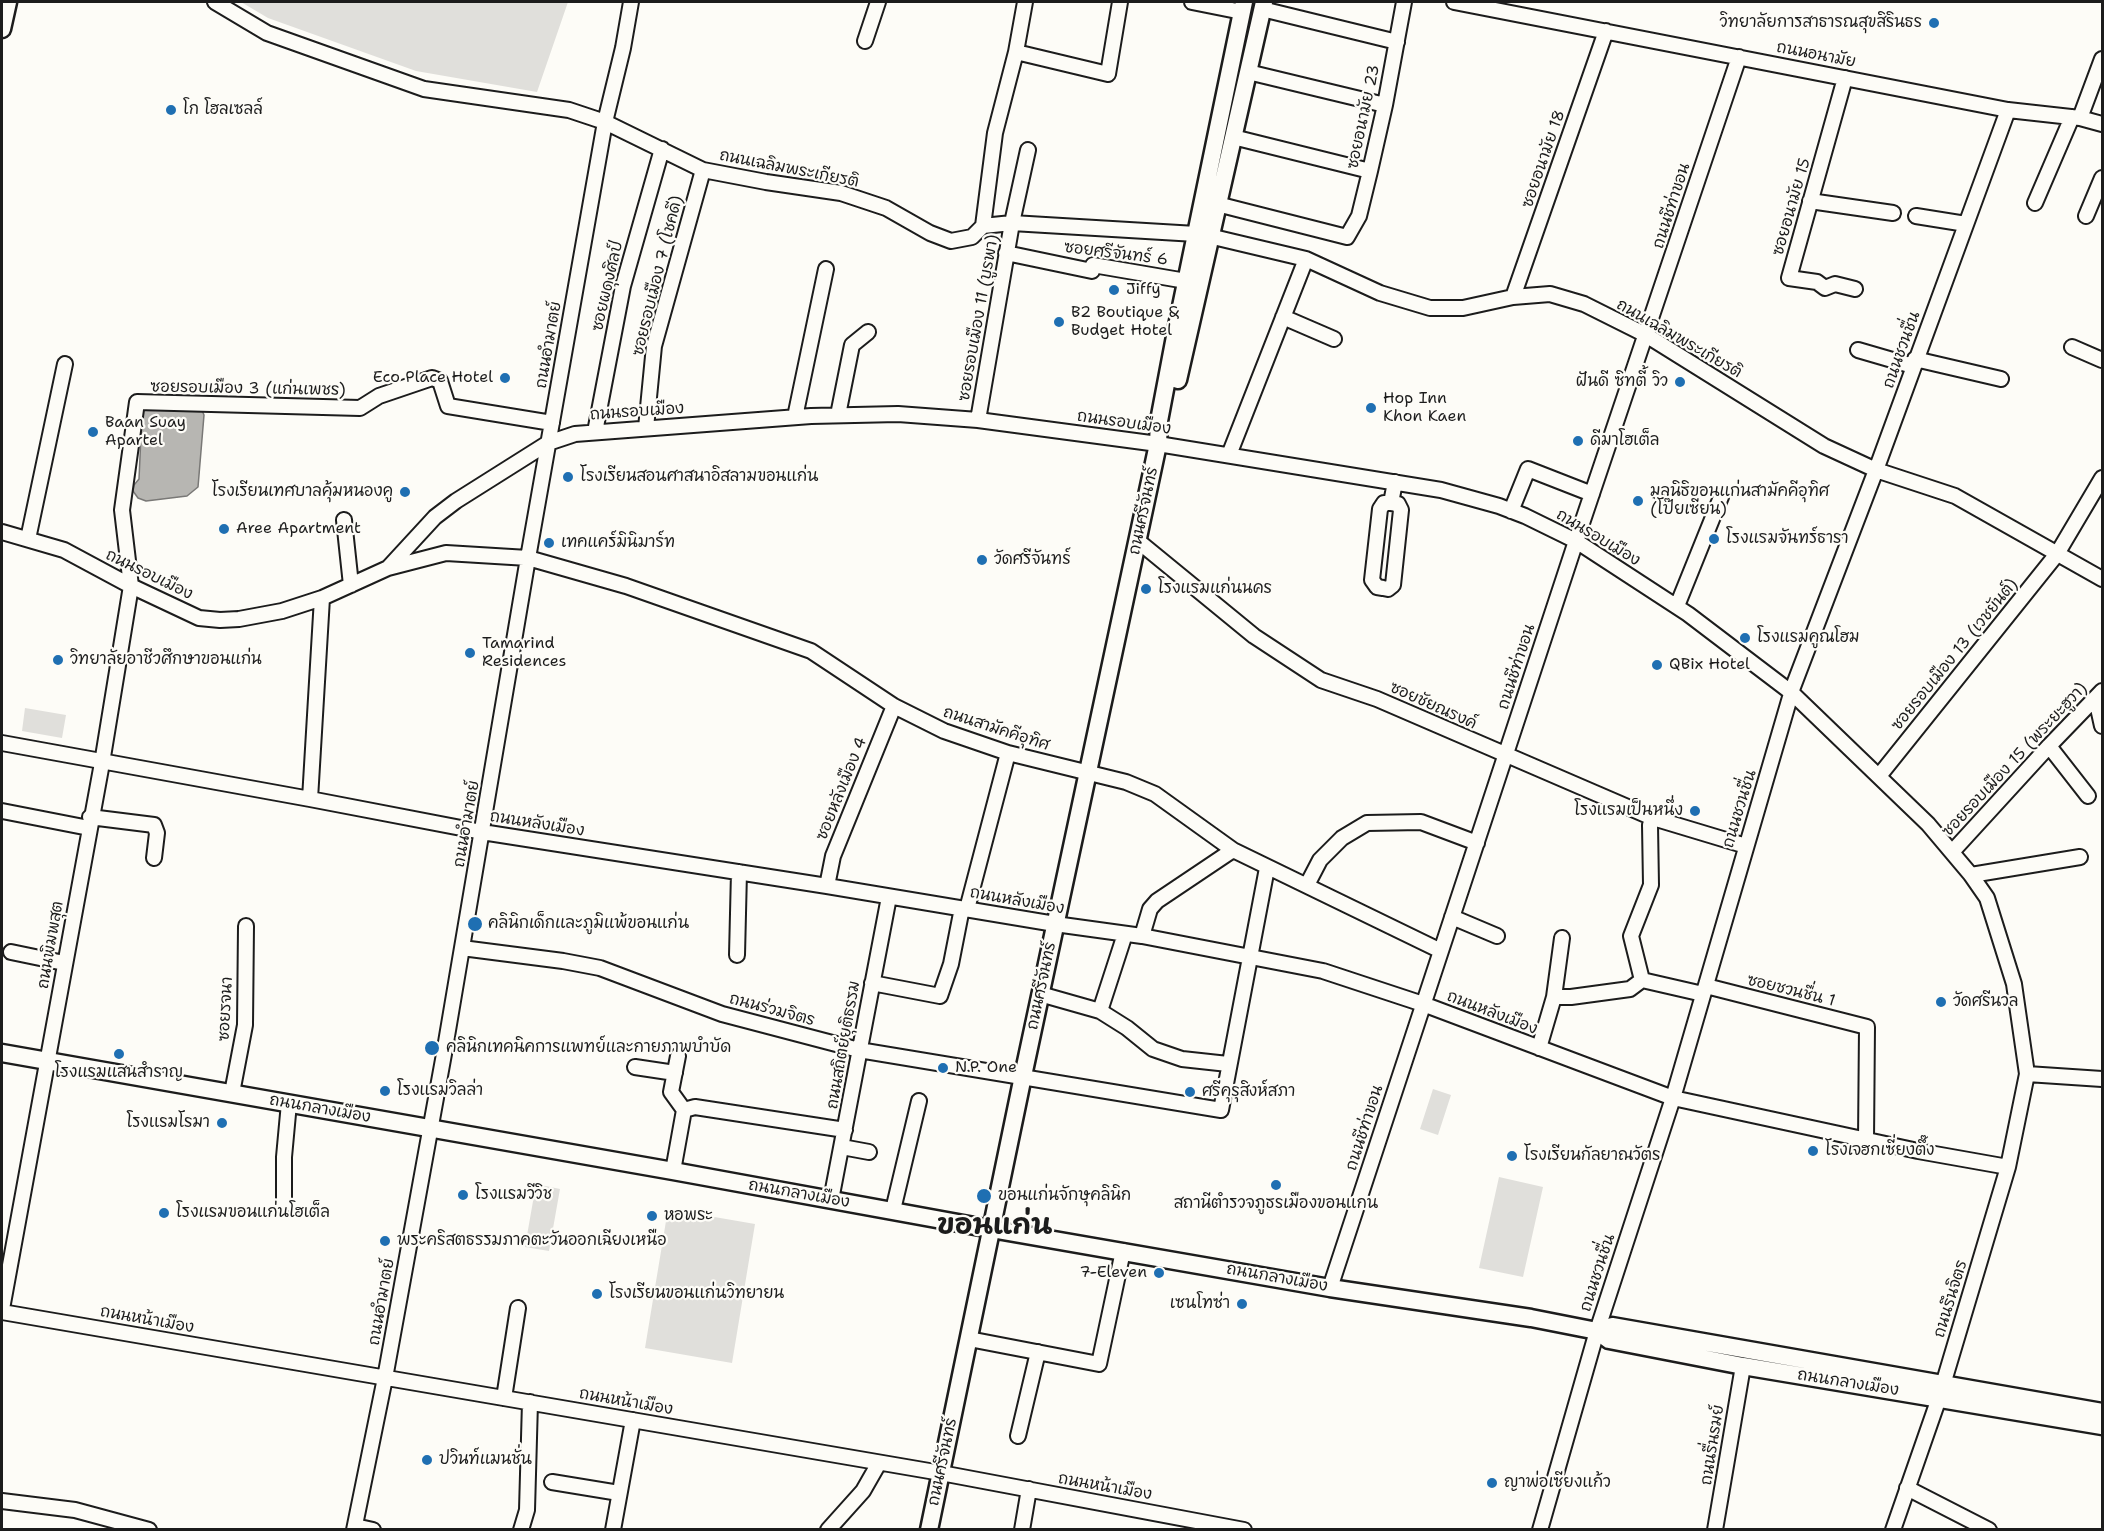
<!DOCTYPE html>
<html>
<head>
<meta charset="utf-8">
<style>
  body { margin:0 }
  #map { position:relative; width:2104px; height:1531px; overflow:hidden; background:#fdfcf7; font-family:"Shantell Sans",sans-serif }
  canvas { display:block }
  .frame { position:absolute; inset:0; border:3px solid #1c1c1c; pointer-events:none }
</style>
</head>
<body>
<div id="map">
<canvas width="2104" height="1531"></canvas>
<div class="frame"></div>
</div>
<script>
const ctx = document.querySelector('canvas').getContext('2d');
ctx.lineJoin = 'round';
function paint(path, color) {
  ctx.fillStyle = color;
  ctx.fill(path, 'evenodd');
}
function poly(rows) {
  const path = new Path2D();
  for (const r of rows) {
    path.moveTo(r[0], r[1]);
    for (let i = 2; i < r.length; i += 2) path.lineTo(r[i], r[i + 1]);
  }
  return path;
}
function strokePath(path, color, width, dash) {
  ctx.strokeStyle = color;
  ctx.lineWidth = width;
  ctx.lineCap = dash ? 'butt' : 'round';
  ctx.setLineDash(dash || []);
  ctx.stroke(path);
}
function drawText(font, color, halo, rows, align = 'center') {
  ctx.font = font + ' "Shantell Sans","Playpen Sans Thai",sans-serif';
  ctx.lineWidth = 4.5;
  ctx.setLineDash([]);
  ctx.textBaseline = 'middle';
  ctx.strokeStyle = halo;
  ctx.fillStyle = color;
  for (const [text, x, y, turn = 0] of rows) {
    ctx.save();
    ctx.translate(x, y);
    ctx.rotate((+turn || 0) * Math.PI / 180);
    ctx.textAlign = isNaN(turn) ? turn : align;
    if (halo) ctx.strokeText(text, 0, 0);
    ctx.fillText(text, 0, 0);
    ctx.restore();
  }
}
paint(poly([
  [241,2,568,2,537,92,416,71,268,18],
  [25,708,66,715,62,738,22,731],
  [1433,1089,1451,1095,1438,1135,1420,1129],
  [1499,1177,1543,1187,1523,1277,1479,1268],
  [536,1184,560,1189,549,1251,525,1247],
  [668,1209,755,1224,732,1363,645,1348]
]), '#e0dfdb');
const water = poly([
  [147,406,201,408,204,415,198,487,187,496,146,501,138,498,133,491,134,485,139,479,142,413,147,406]
]);
paint(water, '#b7b6b2');
strokePath(water, '#797876', 1.5);
const minor = poly([
  [215,2,267,33,424,89,569,110,605,122,703,170,766,182,841,193,886,208,930,233,951,241,972,237,983,226,1012,223,1196,234],
  [1192,2,1242,12],
  [1454,2,2008,110,2080,118,2102,124],
  [1262,9,1397,42],
  [865,41,878,2],
  [1016,52,1108,74,1120,2],
  [1248,72,1385,105],
  [1845,78,1789,278,1817,282,1825,288,1835,284,1855,289],
  [2080,118,2102,59],
  [1233,137,1370,171],
  [1810,201,1893,213],
  [2035,203,2072,117],
  [1217,204,1347,237,1359,216,1370,171,1385,105,1404,2],
  [1916,216,1966,224],
  [2086,216,2102,178],
  [983,226,995,133,1016,52,1025,2],
  [1209,236,1306,259,1380,293,1430,308,1463,308,1513,297,1550,294,1584,304,1646,335,1824,446,1876,470,1955,496,2102,579],
  [1006,253,1092,271,1093,265,1186,281],
  [1513,297,1606,31],
  [1283,317,1334,339],
  [2072,347,2102,360],
  [1858,350,1913,366],
  [1915,359,2001,379],
  [838,415,852,345,868,332],
  [795,417,826,269],
  [978,420,1012,223,1028,150],
  [646,428,654,346,703,170],
  [595,432,623,286,662,149],
  [1229,455,1306,259],
  [1391,503,1384,503,1380,509,1372,580,1377,587,1383,588,1388,589,1393,585,1401,510,1398,504,1391,503,1395,482],
  [1511,511,1528,469,1592,494],
  [344,520,351,585],
  [2,532,64,550,131,586,199,618,220,620,239,619,282,611,322,598,388,568,435,517,456,501,548,443,575,434,811,416,898,414,978,420,1158,444,1441,490,1499,506,1525,516,1576,541,1688,614,1792,693,1928,824,1971,875,1987,898,2014,984,2027,1074,2008,1167,1939,1398,1893,1530],
  [28,539,65,364],
  [1138,541,1254,636,1321,680,1377,699,1653,818,1746,846],
  [388,568,446,553,528,558,626,586,811,651,894,706,944,731,1008,753,1126,782,1155,794,1233,850,1441,951],
  [1677,606,1721,497],
  [2096,699,2102,726],
  [2,743,310,799,482,832,827,886,1055,924,1142,936,1323,971,1423,1004,1673,1098,1918,1151,2008,1167],
  [2049,746,2088,796],
  [1879,776,2057,554,2102,478],
  [310,799,322,598],
  [2,811,89,828],
  [90,817,154,825,157,833,154,858],
  [1952,852,2049,746,2102,691],
  [1971,875,2080,857],
  [1307,885,1320,860,1342,838,1367,823,1421,822,1477,843],
  [827,886,833,856,894,706],
  [967,909,1008,753],
  [1452,917,1497,936],
  [1142,936,1150,909,1157,901,1233,850],
  [462,948,563,961,600,968,722,1014,859,1050,1221,1110,1267,868],
  [11,952,64,963],
  [737,955,739,872],
  [1642,980,1631,936,1651,885,1650,825,1653,818],
  [872,983,940,996,951,964,962,908],
  [1706,986,1867,1027,1866,1140],
  [1040,994,1100,1011,1127,1028,1153,1049,1182,1059,1228,1064],
  [1554,997,1571,997,1630,989,1642,980,1703,994],
  [1100,1011,1125,934],
  [1539,1048,1554,997,1562,938],
  [678,1056,671,1092,684,1110],
  [635,1067,675,1073],
  [2027,1074,2102,1079],
  [232,1093,245,1025,246,926],
  [842,1147,869,1152],
  [673,1171,684,1110,695,1107,845,1130],
  [831,1200,889,897],
  [284,1205,284,1157,289,1103],
  [893,1210,919,1101],
  [1330,1288,1576,541,1739,57],
  [2,1309,102,763,131,586,122,510,137,402,360,408,379,396,432,378,440,381,448,406,552,423],
  [2,1312,941,1473,1244,1530],
  [969,1339,1099,1364,1123,1251],
  [504,1398,518,1308],
  [1018,1436,1038,1352],
  [552,1482,619,1493],
  [1907,1488,1989,1530],
  [2,1501,75,1510,149,1530],
  [355,1526,373,1530],
  [354,1530,385,1378,444,1054,528,558,605,122,623,48,631,2],
  [521,1530,527,1510,530,1402],
  [613,1530,633,1420],
  [828,1530,863,1491,879,1463],
  [1022,1530,1029,1489],
  [1540,1530,1597,1331,1673,1098,1793,687,1876,470,2008,110],
  [1715,1530,1743,1366]
]);
const major = poly([
  [2,29,8,2],
  [1178,380,1264,2],
  [2,1053,673,1171,991,1229,1330,1288,1531,1318,1597,1331,1609,1340,1743,1366,2102,1426],
  [1597,1331,1612,1326,2102,1412],
  [929,1530,1023,1076,1158,444,1159,421,1177,326,1244,2]
]);
strokePath(minor, '#1c1c1c', 18);
strokePath(major, '#1c1c1c', 21);
strokePath(minor, '#fdfcf7', 14);
strokePath(major, '#fdfcf7', 16);
for (const [x, y, r, color] of [
  [1934,23,6,"#1f6fb2"],
  [171,110,6,"#1f6fb2"],
  [1114,290,6,"#1f6fb2"],
  [1059,322,6,"#1f6fb2"],
  [505,378,6,"#1f6fb2"],
  [1680,382,6,"#1f6fb2"],
  [1371,408,6,"#1f6fb2"],
  [93,432,6,"#1f6fb2"],
  [1578,441,6,"#1f6fb2"],
  [568,477,6,"#1f6fb2"],
  [405,492,6,"#1f6fb2"],
  [1638,501,6,"#1f6fb2"],
  [224,529,6,"#1f6fb2"],
  [1714,539,6,"#1f6fb2"],
  [549,543,6,"#1f6fb2"],
  [982,560,6,"#1f6fb2"],
  [1146,589,6,"#1f6fb2"],
  [1745,638,6,"#1f6fb2"],
  [470,653,6,"#1f6fb2"],
  [58,660,6,"#1f6fb2"],
  [1657,665,6,"#1f6fb2"],
  [1695,811,6,"#1f6fb2"],
  [475,924,8,"#1f6fb2"],
  [1941,1002,6,"#1f6fb2"],
  [432,1048,8,"#1f6fb2"],
  [119,1054,6,"#1f6fb2"],
  [943,1068,6,"#1f6fb2"],
  [385,1091,6,"#1f6fb2"],
  [1190,1092,6,"#1f6fb2"],
  [222,1123,6,"#1f6fb2"],
  [1813,1151,6,"#1f6fb2"],
  [1512,1156,6,"#1f6fb2"],
  [1276,1185,6,"#1f6fb2"],
  [463,1195,6,"#1f6fb2"],
  [984,1196,8,"#1f6fb2"],
  [164,1213,6,"#1f6fb2"],
  [652,1216,6,"#1f6fb2"],
  [385,1241,6,"#1f6fb2"],
  [1159,1273,6,"#1f6fb2"],
  [597,1294,6,"#1f6fb2"],
  [1242,1304,6,"#1f6fb2"],
  [427,1460,6,"#1f6fb2"],
  [1492,1483,6,"#1f6fb2"]
]) {
  const dot = new Path2D();
  dot.arc(x, y, r, 0, 2 * Math.PI);
  ctx.fillStyle = color;
  ctx.fill(dot);
  strokePath(dot, '#fdfcf7', 2);
}
drawText('16px', '#1c1c1c', '#fdfcf7', [
  ["วิทยาลัยการสาธารณสุขสิรินธร",1922,23,"right"],
  ["โก โฮลเซลล์",183,110],
  ["Jiffy",1126,290],
  ["B2 Boutique &",1071,313],
  ["Budget Hotel",1071,331],
  ["Eco Place Hotel",493,378,"right"],
  ["ฝันดี ซิทตี้ วิว",1668,382,"right"],
  ["Hop Inn",1383,399],
  ["Khon Kaen",1383,417],
  ["Baan Suay",105,423],
  ["Apartel",105,441],
  ["ดีมาโฮเต็ล",1590,441],
  ["โรงเรียนสอนศาสนาอิสลามขอนแก่น",580,477],
  ["โรงเรียนเทศบาลคุ้มหนองคู",393,492,"right"],
  ["มูลนิธิขอนแก่นสามัคคีอุทิศ",1650,492],
  ["(โป๊ยเซียน)",1650,510],
  ["Aree Apartment",236,529],
  ["โรงแรมจันทร์ธารา",1726,539],
  ["เทคแคร์มินิมาร์ท",561,543],
  ["วัดศรีจันทร์",994,560],
  ["โรงแรมแก่นนคร",1158,589],
  ["โรงแรมคูณโฮม",1757,638],
  ["Tamarind",482,644],
  ["Residences",482,662],
  ["วิทยาลัยอาชีวศึกษาขอนแก่น",70,660],
  ["QBix Hotel",1669,665],
  ["โรงแรมเป็นหนึ่ง",1683,811,"right"],
  ["คลินิกเด็กและภูมิแพ้ขอนแก่น",488,924],
  ["วัดศรีนวล",1953,1002],
  ["คลินิกเทคนิคการแพทย์และกายภาพบำบัด",446,1048],
  ["N.P. One",955,1068],
  ["โรงแรมแสนสำราญ",119,1073,"center"],
  ["โรงแรมวิลล่า",397,1091],
  ["ศรีคุรุสิงห์สภา",1202,1092],
  ["โรงแรมโรมา",210,1123,"right"],
  ["โรงเจฮกเซี่ยงตึ๊ง",1825,1151],
  ["โรงเรียนกัลยาณวัตร",1524,1156],
  ["โรงแรมวีวิช",475,1195],
  ["ขอนแก่นจักษุคลินิก",998,1196],
  ["สถานีตำรวจภูธรเมืองขอนแกน",1276,1204,"center"],
  ["โรงแรมขอนแก่นโฮเต็ล",176,1213],
  ["หอพระ",664,1216],
  ["พระคริสตธรรมภาคตะวันออกเฉียงเหนือ",397,1241],
  ["7-Eleven",1147,1273,"right"],
  ["โรงเรียนขอนแก่นวิทยายน",609,1294],
  ["เซนโทซ่า",1230,1304,"right"],
  ["ปวินท์แมนชั่น",439,1460],
  ["ญาพ่อเซียงแก้ว",1504,1483]
], 'left');
drawText('16px', '#1c1c1c', '#fdfcf7', [
  ["ถนนอนามัย",1816,55,11],
  ["ซอยอนามัย 23",1364,117,-78],
  ["ซอยอนามัย 18",1544,159,-71],
  ["ถนนเฉลิมพระเกียรติ",789,169,11],
  ["ถนนชีท่าขอน",1672,206,-72],
  ["ซอยอนามัย 15",1792,207,-74],
  ["ซอยศรีจันทร์ 6",1116,254,7],
  ["ซอยรอบเมือง 7 (โชคดี)",658,276,-76],
  ["ซอยผดุงศิลป์",608,286,-77],
  ["ซอยรอบเมือง 11 (บูรพา)",979,318,-80],
  ["ถนนเฉลิมพระเกียรติ",1679,339,30],
  ["ถนนอำมาตย์",549,345,-80],
  ["ถนนชวนชื่น",1902,350,-70],
  ["ซอยรอบเมือง 3 (แก่นเพชร)",248,389,1],
  ["ถนนรอบเมือง",637,412,-4],
  ["ถนนรอบเมือง",1124,423,8],
  ["ถนนศรีจันทร์",1144,511,-78],
  ["ถนนรอบเมือง",1598,538,31],
  ["ถนนรอบเมือง",149,575,26],
  ["ซอยรอบเมือง 13 (เวชยันต์)",1955,655,-51],
  ["ถนนชีท่าขอน",1517,667,-72],
  ["ซอยชัยณรงค์",1433,706,24],
  ["ถนนสามัคคีอุทิศ",996,729,18],
  ["ซอยรอบเมือง 15 (พระยะฮูวา)",2015,760,-47],
  ["ซอยหลังเมือง 4",842,789,-68],
  ["ถนนชวนชื่น",1740,809,-73],
  ["ถนนอำมาตย์",467,824,-80],
  ["ถนนหลังเมือง",537,824,9],
  ["ถนนหลังเมือง",1017,901,10],
  ["ถนนพิมพสุต",51,945,-80],
  ["ถนนศรีจันทร์",1042,986,-78],
  ["ซอยชวนชื่น 1",1791,991,14],
  ["ซอยรจนา",226,1009,-87],
  ["ถนนร่วมจิตร",772,1010,15],
  ["ถนนหลังเมือง",1492,1013,21],
  ["ถนนสถิตย์ยุติธรรม",844,1045,-80],
  ["ถนนกลางเมือง",320,1109,10],
  ["ถนนชีท่าขอน",1365,1128,-72],
  ["ถนนกลางเมือง",799,1194,10],
  ["ถนนชวนชื่น",1598,1273,-72],
  ["ถนนกลางเมือง",1277,1278,10],
  ["ถนนรึนจิตร",1951,1299,-73],
  ["ถนนอำมาตย์",382,1302,-80],
  ["ถนนหน้าเมือง",147,1320,10],
  ["ถนนกลางเมือง",1848,1383,9],
  ["ถนนหน้าเมือง",626,1402,10],
  ["ถนนรื่นรมย์",1713,1445,-81],
  ["ถนนศรีจันทร์",943,1462,-78],
  ["ถนนหน้าเมือง",1105,1487,10]
]);
drawText('bold 28px', '#1c1c1c', '#fdfcf7', [
  ["ขอนแก่น",995,1227]
]);
</script>
</body>
</html>
